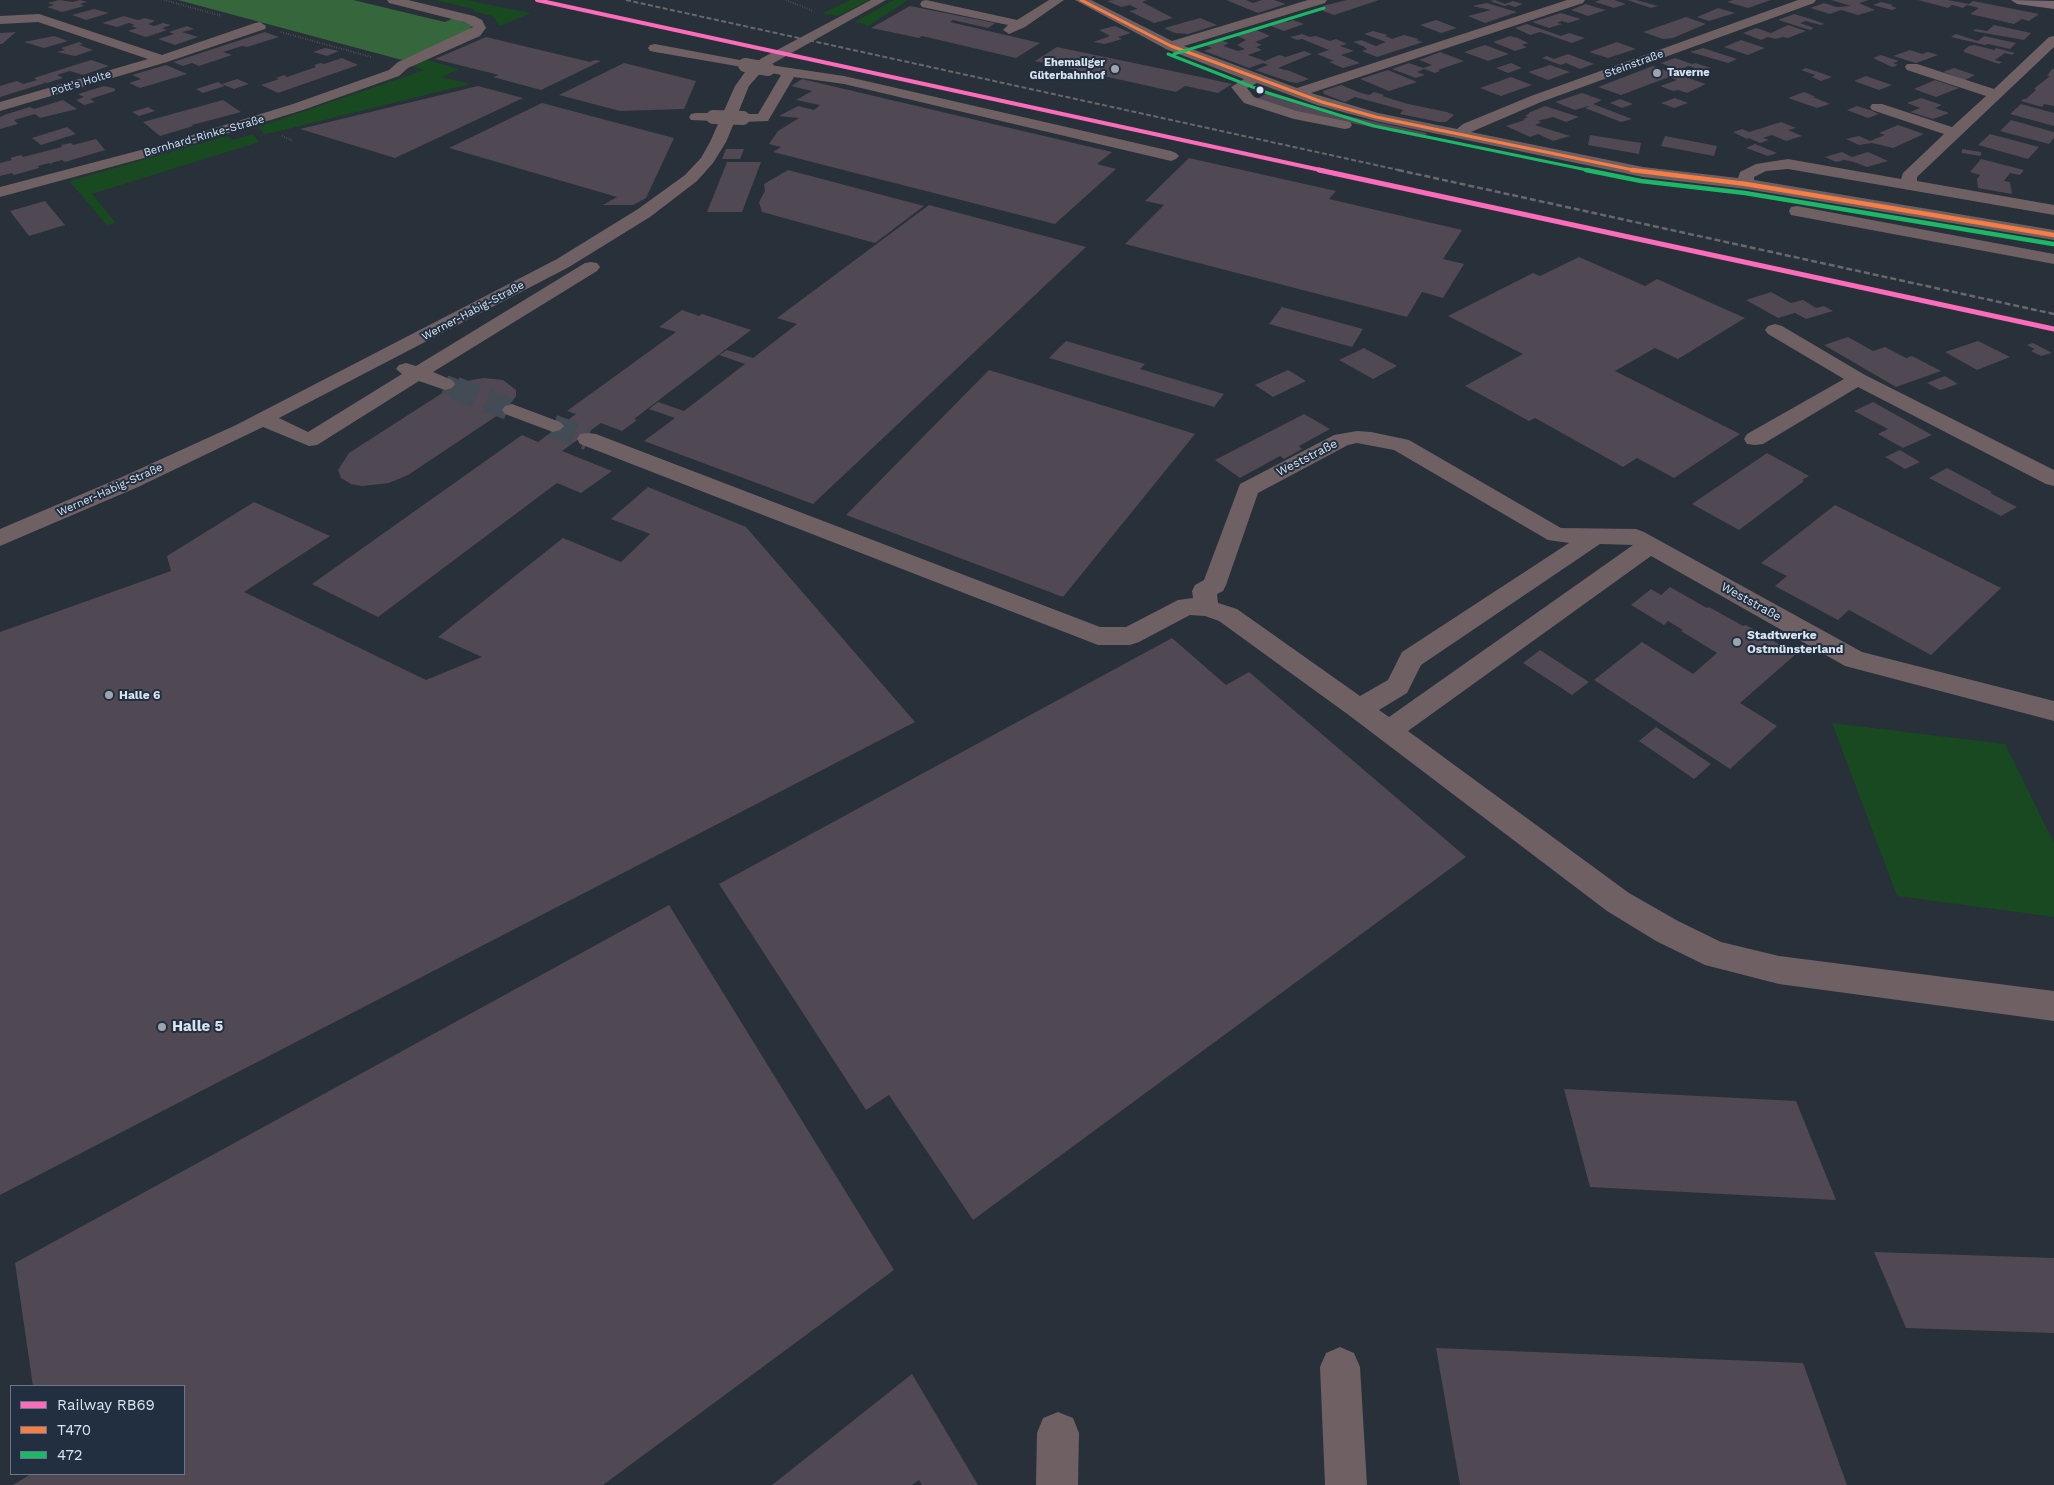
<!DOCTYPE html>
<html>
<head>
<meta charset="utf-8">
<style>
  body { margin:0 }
  #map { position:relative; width:2054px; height:1485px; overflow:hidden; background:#283039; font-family:"Work Sans",sans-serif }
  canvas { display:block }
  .legend { position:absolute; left:10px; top:1385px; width:175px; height:90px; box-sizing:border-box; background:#212f40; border:1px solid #6b7786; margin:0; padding:6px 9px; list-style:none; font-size:15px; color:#dae4ef }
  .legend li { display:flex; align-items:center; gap:10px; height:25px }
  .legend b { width:25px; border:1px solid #6b7786 }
</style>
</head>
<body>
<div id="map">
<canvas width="2054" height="1485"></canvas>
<ul class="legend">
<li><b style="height:6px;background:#fb6dba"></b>Railway RB69</li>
<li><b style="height:6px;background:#f77d43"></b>T470</li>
<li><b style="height:6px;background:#1ab867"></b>472</li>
</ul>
</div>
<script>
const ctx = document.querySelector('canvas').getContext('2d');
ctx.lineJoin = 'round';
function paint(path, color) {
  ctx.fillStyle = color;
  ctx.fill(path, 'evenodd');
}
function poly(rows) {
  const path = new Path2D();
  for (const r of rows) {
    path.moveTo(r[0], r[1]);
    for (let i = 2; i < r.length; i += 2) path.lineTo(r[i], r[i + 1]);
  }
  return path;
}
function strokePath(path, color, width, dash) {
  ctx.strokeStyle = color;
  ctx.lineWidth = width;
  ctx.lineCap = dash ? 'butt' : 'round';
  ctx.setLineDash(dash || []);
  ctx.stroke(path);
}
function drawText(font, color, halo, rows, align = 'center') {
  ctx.font = font + ' "Work Sans",sans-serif';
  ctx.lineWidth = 4;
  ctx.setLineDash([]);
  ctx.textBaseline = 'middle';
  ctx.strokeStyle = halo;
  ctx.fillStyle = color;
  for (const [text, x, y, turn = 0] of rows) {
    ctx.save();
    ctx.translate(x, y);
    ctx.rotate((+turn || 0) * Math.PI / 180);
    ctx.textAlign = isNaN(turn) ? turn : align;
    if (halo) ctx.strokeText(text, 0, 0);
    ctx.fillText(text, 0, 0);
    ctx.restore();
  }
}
paint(poly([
  [435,0,466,0,531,13,500,26,492,16,473,11,474,9],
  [851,0,869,0,838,16,822,13],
  [894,0,908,0,867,27,865,24,854,22],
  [424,59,459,69,442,77,470,84,276,132,264,134,258,127,424,70,412,66],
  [253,134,259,142,92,194,116,223,107,225,69,181,227,136,232,140],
  [1832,723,2005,744,2054,843,2054,917,1897,896]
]), '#184920');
paint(poly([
  [178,0,353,0,445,22,454,18,472,26,467,32,402,60]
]), '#36663c');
paint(poly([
  [59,0,73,2,80,0,87,2,80,4,84,6,62,12,47,7,54,5,48,3],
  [1114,0,1147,0,1142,2,1173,18,1154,23,1129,11,1138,9,1130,5,1121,7,1107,1],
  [1226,0,1246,0,1253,3,1262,0,1274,0,1286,4,1258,13],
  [1347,0,1379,0,1334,15,1318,9,1326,7,1323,6],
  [1495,0,1505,4,1513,1,1523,4,1515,7,1509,5,1504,6,1490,1],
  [1600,0,1614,0,1626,4,1614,8,1595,2],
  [1627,0,1636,0,1658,6,1651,8],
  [1733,0,1771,0,1748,8,1727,2],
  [1831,0,1869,0,1859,3,1875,10,1858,15,1841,10,1830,14,1810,8,1824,3,1837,7,1851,6],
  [1918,0,1948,0,1969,4,1973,1,2039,14,2029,21,2022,19,2014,24,1970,14,1979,8,1967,5,1963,8,1952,5,1948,8],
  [1881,2,1893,5,1891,6,1897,8,1892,10,1873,5],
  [1487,3,1500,7,1517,12,1485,23,1468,16,1491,10,1472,6],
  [1586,4,1598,8,1606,10,1588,16,1571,10],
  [910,6,995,23,988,28,953,20,950,22,1040,43,1016,58,922,36,919,38,871,28],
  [1718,8,1735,13,1709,21,1697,17],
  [94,9,109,13,86,20,72,15],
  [1561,13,1581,19,1568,23,1562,21,1557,23,1562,24,1549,28,1532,22],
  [1794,14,1811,19,1825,24,1820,25,1806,21,1800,23,1814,28,1810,30,1778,20],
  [124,16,138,20,145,18,152,20,155,21,148,24,154,26,163,23,171,25,162,28,167,30,146,37,128,31,137,28,131,26,135,25,129,23,117,27,102,23],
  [1686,17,1706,24,1673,38,1663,39,1643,32],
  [1200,18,1217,25,1188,34,1175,33,1164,28],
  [1282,20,1288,22,1293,20,1304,24,1284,31,1268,25],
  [1436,20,1457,28,1441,33,1420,25],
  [1527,24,1561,36,1569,33,1585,38,1572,43,1540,32,1530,35,1515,28],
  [1788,25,1806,31,1788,38,1783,37,1775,39,1768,37,1761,40,1743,33,1756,28,1771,33],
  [1994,25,2031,33,2024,40,1973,31,1976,29,1987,31],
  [187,26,194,29,182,32,198,37,175,45,158,39,174,34,169,32],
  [1115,26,1131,33,1118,37,1122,39,1105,44,1093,42,1110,36,1099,30],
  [1254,29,1270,36,1255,42,1262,45,1256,47,1262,50,1248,55,1265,61,1279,55,1286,57,1304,51,1312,54,1278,68,1290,71,1309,79,1297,83,1290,82,1255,70,1268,65,1263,63,1249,68,1204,51,1212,48,1206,46,1209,45,1207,44,1219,40,1229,43,1223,46,1238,51,1245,49,1237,45,1246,40,1235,35],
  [1373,31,1388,35,1385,36,1392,39,1404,35,1419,39,1416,40,1423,42,1377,57,1362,51,1367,49,1364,47,1365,47,1353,42,1361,40,1376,46,1386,42,1364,34],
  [16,32,2,44,0,44,0,33],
  [265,32,279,37,247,47,242,46,223,52,232,55,199,66,192,63,183,66,173,62],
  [1302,34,1310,37,1316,36,1330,41,1336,39,1347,44,1340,46,1354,51,1341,55,1360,63,1343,68,1329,62,1334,61,1317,54,1329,50,1302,39,1297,40,1290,37],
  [1956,34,1978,41,1984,36,2016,43,2010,49,1988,44,1985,45,1951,37],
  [54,36,68,41,44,48,24,42],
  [1510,36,1518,38,1528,43,1522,45,1527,47,1515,51,1493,42],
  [486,37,590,62,595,60,601,61,541,90,493,77,499,75,435,59],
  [1741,40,1765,48,1748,55,1724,47],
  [79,42,83,44,79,45,93,50,75,56,57,52,65,50,61,48],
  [1617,42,1636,49,1608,58,1589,52],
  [1485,45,1509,54,1488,61,1464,52],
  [1974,45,1994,50,1996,48,2015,53,2012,55,2005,53,1995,60,2002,62,1999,64,1964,52,1964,50,1969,46],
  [1057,47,1196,76,1232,84,1218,93,1185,86,1176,92,1035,61],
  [325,48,339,51,327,56,313,52],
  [1703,48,1737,59,1728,63,1690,52],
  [1910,50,1922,54,1928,52,1938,55,1916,63,1893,56],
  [1440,52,1464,61,1438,70,1440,71,1435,73,1424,69,1417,72,1425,75,1416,78,1392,69,1409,63,1423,68,1432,65,1419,60],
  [1568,54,1594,64,1580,69,1566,63,1561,65,1542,58,1547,56,1554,59],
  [1881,55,1899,61,1893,63,1898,65,1892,67,1873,58],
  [342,58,358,65,278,93,261,85,279,79,276,78,284,75,287,77,316,67,314,65,321,63,324,64],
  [1675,58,1692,64,1695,63,1711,68,1704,71,1689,66,1678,70,1661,63],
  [91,60,109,66,83,75,70,71,57,75,63,78,47,83,41,81,45,83,0,97,0,86,17,81,23,84,37,80,34,78],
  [624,63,696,81,684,109,620,111,559,95],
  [1511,63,1522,68,1508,73,1496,68],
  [166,65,187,74,140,88,129,83,141,79,132,75],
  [1550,65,1570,72,1548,80,1528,72],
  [1653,66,1706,84,1687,93,1678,90,1673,91,1660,86,1677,80,1669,77,1621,95,1598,87],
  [1806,68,1821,73,1832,77,1821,81,1812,77,1815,75,1801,70],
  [1954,68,1975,75,1965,80,1943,72],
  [2052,69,2054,69,2054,106,2044,104,2042,107,2021,101,2023,99,2026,99,2036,90,2034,89,2036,87,2050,76,2047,76],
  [1388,70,1417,82,1389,91,1360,79],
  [1866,76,1892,85,1879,90,1854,81],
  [1511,77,1532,85,1501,96,1480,88],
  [237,79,249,84,234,89,222,84],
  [802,79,1112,152,1097,164,1116,169,1055,224,773,152,781,147,769,144,778,131,799,118,779,116,798,106,814,110,820,105,796,100,812,91,791,86],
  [1935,80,1959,88,1936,97,1914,89],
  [218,82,225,86,203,93,196,89],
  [1341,85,1361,93,1369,95,1374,92,1384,95,1382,96,1408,104,1447,112,1454,115,1446,122,1439,122,1400,114,1403,110,1355,97,1345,102,1324,94,1323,91],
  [104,86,113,88,115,89,115,91,90,99,95,102,84,105,76,100,84,97,78,94],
  [478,86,523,98,395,158,300,129],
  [1269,92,1339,114,1427,133,1423,138,1299,112,1257,99],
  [1804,92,1816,97,1813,97,1830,104,1817,108,1788,98],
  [1582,93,1602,100,1593,104,1632,119,1621,122,1585,108,1590,106,1588,106,1575,110,1555,102],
  [1675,98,1688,103,1674,108,1661,103],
  [1921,98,1942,105,1935,108,1949,113,1933,119,1910,112,1920,108,1907,103],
  [1620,99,1633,104,1622,108,1610,103],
  [63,100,77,109,40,118,35,114,14,120,18,124,0,129,0,117,5,115,4,115,30,107,34,109],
  [223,100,241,112,192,125,193,126,160,136,143,122],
  [542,103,674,138,646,198,633,205,603,205,617,197,449,148],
  [2021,104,2054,113,2054,126,2010,114],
  [1545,106,1579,117,1566,122,1553,117,1537,121,1542,122,1535,125,1570,136,1553,141,1538,134,1530,137,1506,126,1525,120,1523,119,1528,117,1525,116,1530,113,1528,113],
  [1857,106,1870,110,1879,114,1868,118,1847,110],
  [148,107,155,111,139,116,132,112],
  [2011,120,2054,132,2054,138,2049,144,2000,131],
  [1781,122,1796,128,1788,130,1802,136,1786,141,1772,135,1763,138,1769,140,1760,143,1749,138,1747,139,1733,132,1742,129,1749,132],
  [1898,125,1924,134,1893,148,1872,143,1859,145,1846,139,1859,136,1870,141,1885,135,1879,133],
  [67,127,76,134,41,145,32,138],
  [1990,134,2039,147,2028,159,1978,145],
  [1590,135,1641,143,1639,154,1588,145],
  [1665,136,1717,146,1714,156,1661,146],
  [96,139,105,150,65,162,62,160,51,163,52,165,49,163,38,166,39,168,14,175,12,173,0,176,0,163,12,160,10,158,21,155,23,157,62,147,61,145,71,143,73,145],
  [1755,144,1777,153,1768,156,1746,148],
  [726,149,744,149,740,159,722,159],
  [1962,149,1981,152,1981,156,1962,153],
  [1842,152,1852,157,1868,152,1888,161,1867,167,1854,162,1844,160,1836,162,1825,157],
  [1189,158,1336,191,1329,199,1462,230,1443,259,1464,264,1443,298,1422,292,1407,317,1125,244,1164,205,1145,201],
  [1981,159,2024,170,2020,175,2010,173,2004,181,2010,182,2012,194,1978,188,1977,179,1980,175,1970,172],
  [727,162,761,162,742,212,707,212],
  [788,170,924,206,875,243,762,212,759,202,765,191,764,184],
  [45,201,65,225,29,236,10,211],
  [929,205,1086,247,813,504,644,441,675,418,649,409,658,402,684,411,745,364,719,355,727,350,753,358,797,324,777,318],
  [1579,257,1645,286,1657,279,1745,318,1678,359,1655,348,1615,371,1740,434,1674,478,1637,458,1623,467,1535,418,1529,421,1465,386,1523,354,1448,316,1533,273,1540,276],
  [1771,292,1791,303,1803,300,1816,308,1824,306,1833,311,1806,319,1795,313,1778,318,1746,300],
  [1282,307,1363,329,1352,347,1269,324],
  [682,310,699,316,702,314,751,330,634,419,637,420,622,431,601,423,562,451,612,471,581,493,557,483,378,617,312,584,522,435,538,442,576,414,567,411,676,332,659,327],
  [1848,337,1873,351,1885,347,1906,358,1912,356,1941,371,1896,387,1824,345],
  [1066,341,1145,364,1140,369,1224,394,1214,407,1049,358],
  [1978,341,2010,357,1977,370,1945,352],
  [2033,343,2052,353,2041,356,2031,351,2035,349,2027,345],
  [1364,348,1397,366,1373,379,1339,360],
  [989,370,1195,434,1063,597,846,515],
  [1288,370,1306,381,1273,397,1255,385],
  [1945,376,1958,384,1940,390,1927,383],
  [484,378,503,380,516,390,516,396,507,409,408,475,389,483,362,486,351,484,341,478,338,470,349,453,450,388,471,380],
  [1873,402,1932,435,1903,448,1878,434,1888,429,1854,411],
  [1304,414,1330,429,1299,446,1302,449,1284,459,1280,456,1240,478,1215,460],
  [1900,450,1920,462,1905,469,1885,457],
  [1767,453,1809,476,1802,480,1804,481,1739,530,1692,504],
  [1947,468,1992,492,1990,493,2017,507,2001,516,1929,478],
  [648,487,746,527,915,722,0,1195,0,632,171,571,167,556,254,502,330,536,244,592,426,680,482,657,438,637,563,538,621,562,650,534,611,519],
  [1835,505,2001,588,1931,655,1849,610,1838,620,1775,586,1787,576,1761,563],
  [1670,587,1707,608,1709,607,1743,626,1746,625,1796,654,1740,703,1777,726,1730,769,1594,680,1642,642,1693,674,1717,653,1681,631,1683,630,1668,621,1664,625,1631,605,1651,589,1661,595],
  [1172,638,1226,685,1249,672,1466,857,973,1220,889,1095,866,1110,719,884],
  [1540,650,1589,682,1572,695,1523,663],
  [1656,727,1711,764,1694,779,1639,741],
  [669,905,894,1270,603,1485,13,1485,31,1474,184,1474,184,1386,33,1386,15,1263],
  [1564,1089,1796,1101,1836,1200,1590,1187],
  [1874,1252,2054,1258,2054,1333,1906,1328],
  [1436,1348,1803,1363,1847,1485,1460,1485],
  [912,1374,978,1485,922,1485,919,1480,912,1485,772,1485]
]), '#504853');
strokePath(poly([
  [445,384,458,389]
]), '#434b54', 18, [18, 9]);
strokePath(poly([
  [455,388,512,410],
  [553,426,588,439]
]), '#434b54', 23, [23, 11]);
strokePath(poly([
  [164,0,222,16],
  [786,0,813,11],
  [281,32,371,57],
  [282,136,293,141]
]), '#6a6368', 2, [0.5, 2]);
paint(poly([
  [387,0,408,0,474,16,482,20,486,28,480,36,408,68,399,76,303,110,170,151,0,197,0,187,160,145,293,104,389,70,398,62,473,27,464,22,389,3,387,0],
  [871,0,886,0,770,65,844,76,1171,151,1176,153,1179,156,1176,159,1171,161,844,84,794,77,768,121,743,122,738,121,736,118,726,142,713,163,697,181,650,217,569,267,279,418,308,432,402,374,396,369,399,365,406,363,416,366,585,263,591,262,597,263,600,267,597,271,433,372,452,380,455,384,452,388,445,390,419,381,317,445,309,446,263,427,138,487,0,546,0,529,122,477,236,425,557,259,638,209,685,175,701,158,710,142,735,86,748,68,655,52,650,51,648,48,650,45,655,44,745,61,750,62,751,66,762,58,871,0],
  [762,71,781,75,758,114,743,114,738,115,736,118,749,86,762,71],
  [926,0,1017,20,1049,0,1064,0,1025,27,1009,34,1003,30,1008,25,922,7,920,4,922,1,926,0],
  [1075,0,1091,0,1172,41,1308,0,1327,0,1325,3,1184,46,1297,88,1567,0,1585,0,1583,3,1311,93,1378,113,1457,129,1463,124,1531,96,1798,0,1816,0,1814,3,1541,102,1471,132,1643,167,1738,178,1740,172,1756,164,1788,159,1901,179,1903,173,1944,134,1872,110,1870,107,1872,104,1882,104,1952,127,1986,96,1907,70,1905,67,1907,64,1917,64,1994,89,2049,37,2054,36,2054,47,1917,177,1917,181,2054,205,2054,215,1788,169,1766,171,1754,177,1754,180,2054,230,2054,240,1746,189,1643,177,1376,121,1317,105,1257,83,1247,88,1254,97,1297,111,1350,122,1352,125,1350,128,1345,129,1294,119,1244,103,1231,87,1244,79,1166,49,1075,0],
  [39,14,162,55,255,23,260,22,266,26,265,29,167,62,0,111,0,102,148,59,38,22,0,24,0,16,39,14],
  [696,113,713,113,718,114,720,117,718,120,713,121,691,120,689,117,691,114,696,113],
  [1797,206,2054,254,2054,264,1791,215,1789,211,1791,207,1797,206],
  [1775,324,1782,326,1865,375,2054,470,2054,486,2046,484,1858,387,1763,444,1755,445,1747,444,1744,439,1747,434,1844,379,1768,334,1765,330,1768,326,1775,324],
  [512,404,560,422,564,426,560,430,553,432,505,414,502,410,505,406,512,404],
  [1357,431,1371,432,1409,440,1561,528,1636,529,1644,532,1862,652,2054,701,2054,721,1845,666,1651,556,1408,731,1629,893,1678,921,1721,942,1779,956,2054,991,2054,1021,1779,984,1705,965,1656,941,1607,911,1350,716,1219,621,1205,616,1190,615,1139,642,1130,645,1098,645,580,444,577,439,580,434,588,433,596,434,1100,627,1126,627,1178,600,1193,598,1192,591,1195,585,1204,580,1240,484,1334,435,1357,431],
  [1357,443,1394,450,1548,540,1569,543,1402,652,1388,680,1360,696,1237,609,1218,603,1217,594,1223,591,1226,585,1258,493,1348,445,1357,443],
  [1600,544,1633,545,1389,717,1379,710,1407,693,1421,665,1600,544],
  [1340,1347,1354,1353,1360,1367,1367,1485,1325,1485,1320,1367,1326,1353,1340,1347],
  [1058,1412,1073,1418,1079,1433,1078,1485,1036,1485,1037,1433,1043,1418,1058,1412]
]), '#6f6064');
paint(poly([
  [2011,0,2054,1,2054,9,2017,4,2011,0]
]), '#79676f');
strokePath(poly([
  [626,0,1403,171]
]), '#69676c', 2, [5, 2.5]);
strokePath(poly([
  [1398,170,2054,314]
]), '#69676c', 2.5, [6, 3]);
strokePath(poly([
  [745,65,768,69],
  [713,117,743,118]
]), '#6f6064', 14);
strokePath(poly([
  [1081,0,1171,46,1322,102,1376,117,1638,171]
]), '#f77d43', 3);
strokePath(poly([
  [1632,170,1746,184,2054,235]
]), '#f77d43', 4.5);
strokePath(poly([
  [1168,54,1268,93,1374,126,1592,171],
  [1174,54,1324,8]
]), '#1ab867', 3);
strokePath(poly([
  [1586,170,1641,181,1745,193,2053,244]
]), '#1ab867', 4.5);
strokePath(poly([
  [537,0,1325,171]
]), '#fb6dba', 4);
strokePath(poly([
  [1319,170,2054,329]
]), '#fb6dba', 5);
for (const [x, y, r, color] of [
  [1115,69,5,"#9ca5af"],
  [1657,73,5,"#9ca5af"],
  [1260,90,4.5,"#dae4ef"],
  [1737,642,5,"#9ca5af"],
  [109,695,5,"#9ca5af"],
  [162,1027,5,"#9ca5af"]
]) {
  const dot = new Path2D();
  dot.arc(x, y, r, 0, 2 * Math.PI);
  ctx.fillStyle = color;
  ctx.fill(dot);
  strokePath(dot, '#212f40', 2);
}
drawText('bold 11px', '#dae4ef', '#212f40', [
  ["Ehemaliger",1105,63],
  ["Güterbahnhof",1105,76],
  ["Taverne",1667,73,"left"]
], 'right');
drawText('11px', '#dae4ef', '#212f40', [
  ["Steinstraße",1634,64,-20],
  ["Pott's Holte",81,83,-17],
  ["Bernhard-Rinke-Straße",204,136,-16],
  ["Werner-Habig-Straße",473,311,-28],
  ["Werner-Habig-Straße",110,490,-24]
]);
drawText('12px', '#dae4ef', '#212f40', [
  ["Weststraße",1307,458,-27],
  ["Weststraße",1751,602,29]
]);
drawText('bold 12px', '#dae4ef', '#212f40', [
  ["Stadtwerke",1747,635],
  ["Ostmünsterland",1747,649],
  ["Halle 6",119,695]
], 'left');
drawText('bold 15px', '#dae4ef', '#212f40', [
  ["Halle 5",172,1027]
], 'left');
</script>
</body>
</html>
